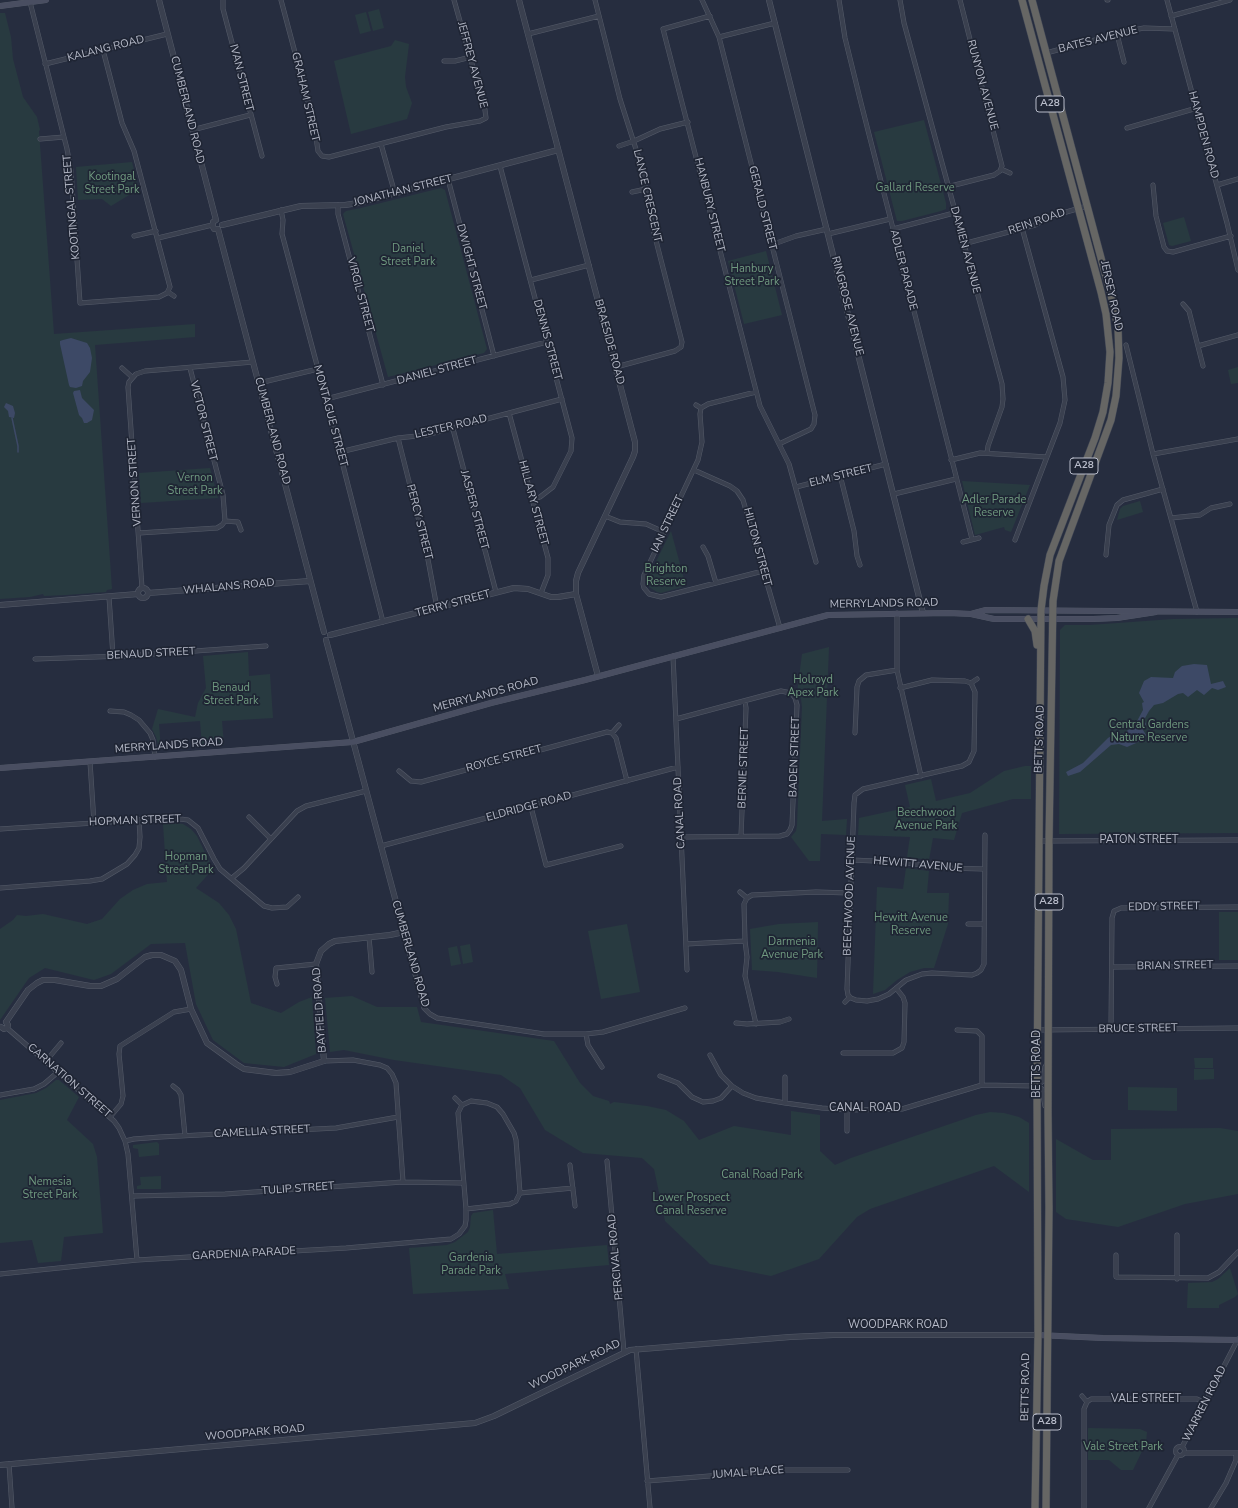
<!DOCTYPE html>
<html>
<head>
<meta charset="utf-8">
<style>
  body { margin:0 }
  canvas { display:block; background:#262d3f }
</style>
</head>
<body>
<canvas width="1238" height="1508"></canvas>
<script>
const ctx = document.querySelector('canvas').getContext('2d');
ctx.lineJoin = 'round';
function paint(path, color) {
  ctx.fillStyle = color;
  ctx.fill(path, 'evenodd');
}
function poly(rows) {
  const path = new Path2D();
  for (const r of rows) {
    if (r.length === 3) {
      path.moveTo(r[0] + r[2], r[1]);
      path.arc(r[0], r[1], r[2], 0, 2 * Math.PI);
      continue;
    }
    path.moveTo(r[0], r[1]);
    for (let i = 2; i < r.length; i += 2) path.lineTo(r[i], r[i + 1]);
  }
  return path;
}
function strokePath(path, color, width, dash) {
  ctx.strokeStyle = color;
  ctx.lineWidth = width;
  ctx.lineCap = dash ? 'butt' : 'round';
  ctx.setLineDash(dash || []);
  ctx.stroke(path);
}
function drawText(font, color, halo, rows, align = 'center') {
  ctx.font = font + ' "Nunito Sans",sans-serif';
  ctx.lineWidth = 3.5;
  ctx.setLineDash([]);
  ctx.textBaseline = 'middle';
  ctx.strokeStyle = halo;
  ctx.fillStyle = color;
  for (const [text, x, y, turn = 0] of rows) {
    ctx.save();
    ctx.translate(x, y);
    ctx.rotate((+turn || 0) * Math.PI / 180);
    ctx.textAlign = isNaN(turn) ? turn : align;
    if (halo) ctx.strokeText(text, 0, 0);
    ctx.fillText(text, 0, 0);
    ctx.restore();
  }
}
paint(poly([
  [379,9,384,28,373,31,368,12],
  [366,12,371,31,360,34,355,15],
  [0,13,5,13,11,37,13,59,23,97,37,117,40,130,39,131,54,334,195,324,195,337,95,345,112,589,107,590,106,592,66,595,44,596,43,594,30,597,0,599],
  [395,40,409,44,405,77,406,87,412,103,407,119,351,134,334,61,391,46],
  [924,120,946,203,946,209,941,211,902,221,897,221,874,132],
  [132,162,139,189,111,206,102,199,78,200,76,167],
  [441,188,445,190,487,349,484,353,388,377,343,214,346,211,361,208],
  [1184,217,1191,241,1172,246,1169,245,1163,223],
  [766,251,782,315,744,324,728,261],
  [1238,367,1238,383,1231,384,1228,370],
  [210,468,218,498,141,503,139,473],
  [962,481,1030,485,1011,532,1005,530,1004,527,975,535],
  [1140,501,1143,512,1117,520,1120,509,1123,506],
  [671,531,686,586,661,593,657,592,649,587,648,578],
  [1238,618,1238,833,1059,834,1060,630,1065,625,1090,625,1173,619],
  [829,647,822,821,847,819,846,835,821,834,820,861,809,861,791,837,796,831,797,825,802,707,801,699,797,693,802,654],
  [248,652,249,676,270,674,273,718,222,721,224,745,202,746,200,721,159,724,161,750,159,748,156,737,152,729,158,709,195,717,198,703,206,688,203,656],
  [1025,766,1031,766,1031,799,1013,799,962,813,954,840,933,838,929,860,907,857,910,837,858,835,859,818,910,807,905,785,931,779,936,801,970,793,1004,771],
  [174,823,183,824,191,829,197,836,213,869,196,888,219,903,229,915,236,929,251,1003,281,1013,299,1002,312,997,316,1054,284,1067,244,1063,213,1040,196,1004,185,943,151,944,111,974,94,980,45,968,29,978,0,1020,0,929,13,920,17,915,26,916,43,914,87,924,102,919,120,899,133,890,147,884,167,882,163,824],
  [906,868,929,871,927,893,949,893,948,924,934,968,924,968,910,972,897,980,885,990,873,994,877,887,903,889],
  [1219,912,1238,912,1238,960,1219,960],
  [818,922,817,978,778,972,752,970,750,929,779,924],
  [627,924,640,992,601,999,588,931],
  [470,944,473,962,463,964,460,946],
  [457,946,461,964,451,966,448,948],
  [352,996,377,1007,417,1007,421,1022,554,1041,580,1083,593,1096,609,1101,610,1104,614,1102,647,1106,666,1110,684,1121,699,1140,734,1126,791,1135,791,1111,820,1115,820,1151,835,1165,851,1158,976,1115,990,1112,1004,1113,1019,1117,1029,1123,1029,1192,994,1166,870,1209,857,1217,819,1259,771,1276,710,1264,665,1221,654,1169,642,1158,583,1153,545,1130,520,1088,501,1075,394,1060,344,1050,330,1052,325,998],
  [1194,1058,1213,1058,1213,1068,1195,1068],
  [1194,1069,1214,1069,1214,1079,1194,1080],
  [56,1080,59,1080,79,1097,67,1120,93,1144,97,1157,103,1233,64,1237,61,1261,38,1263,32,1240,0,1243,0,1100,36,1093,46,1088],
  [1128,1087,1177,1088,1177,1111,1128,1110],
  [1220,1128,1238,1131,1238,1194,1185,1204,1118,1227,1066,1219,1056,1212,1056,1139,1093,1160,1111,1160,1111,1129],
  [157,1142,159,1144,159,1155,139,1157,138,1149,133,1148,133,1145],
  [161,1176,161,1189,137,1189,137,1186,141,1185,140,1177],
  [493,1210,497,1254,607,1245,609,1265,505,1274,509,1289,413,1294,409,1248,447,1245,455,1242,468,1232,470,1227,471,1216,473,1213],
  [1230,1268,1238,1294,1235,1297,1219,1305,1219,1308,1187,1308,1188,1283,1212,1282,1218,1279],
  [1088,1428,1140,1429,1147,1432,1146,1443,1133,1470,1121,1470,1109,1460,1088,1460]
]), '#283a40');
paint(poly([
  [71,338,87,343,90,348,92,358,90,372,83,381,82,386,76,388,70,387,69,385,60,344,60,341,63,340],
  [80,390,82,398,94,410,92,420,87,423,84,423,82,418,79,415,73,393,74,391],
  [6,403,13,406,15,413,14,418,9,417,8,411,4,407],
  [1194,664,1207,665,1211,684,1223,681,1226,687,1218,690,1212,688,1204,695,1197,690,1188,697,1183,693,1178,694,1163,703,1154,705,1149,711,1144,720,1146,724,1143,730,1146,735,1143,740,1127,747,1119,744,1111,745,1080,772,1068,776,1066,772,1083,763,1108,738,1114,734,1120,736,1135,725,1143,710,1142,703,1144,702,1139,693,1144,681,1151,677,1173,678,1175,672,1182,666]
]), '#3d4966');
strokePath(poly([
  [12,418,18,446,18,452]
]), '#3d4966', 1.5);
const minor = poly([
  [223,0,223,9,262,156],
  [281,0,314,124,318,151,322,156,329,157,446,127,480,121,486,118,485,110,454,0],
  [595,0,620,99,641,165,653,229,682,342,681,347,675,351,616,367],
  [702,0,719,37,815,415,814,424,811,429,779,444],
  [839,0,845,38,861,103,972,539],
  [900,0,904,23,1002,384,1003,399,1002,407,988,446,987,453],
  [1107,0,1108,0],
  [1167,0,1227,223,1238,270],
  [30,2,67,149,71,171,80,303,159,297,167,293,170,287,134,151,122,123,103,50],
  [710,16,663,29,760,406,789,464,816,562],
  [1171,16,1230,0],
  [528,34,599,16],
  [1117,34,1124,62],
  [719,37,775,23],
  [1046,53,1133,30,1144,28,1175,29],
  [444,61,455,61,471,57],
  [45,64,167,34],
  [1127,128,1197,108],
  [192,130,250,115],
  [40,139,64,137],
  [381,144,395,194],
  [619,146,634,141,660,129,688,122],
  [500,166,572,438,571,451,553,487,540,497,532,500],
  [1001,169,1010,173],
  [448,179,494,356],
  [1153,185,1156,216,1164,247,1167,251,1173,252,1231,236],
  [1217,185,1238,179],
  [947,187,994,175,1000,171,1002,166,960,0],
  [632,192,646,189],
  [338,205,338,214,383,385],
  [281,210,283,220,282,234,326,399,383,622],
  [893,229,954,213],
  [828,234,890,219],
  [134,236,156,231],
  [158,238,212,225],
  [963,244,1035,225,1049,217,1087,206],
  [771,245,796,236,827,229],
  [531,280,589,265],
  [168,292,174,296],
  [1183,304,1189,311,1203,366],
  [1126,345,1153,454,1197,612],
  [1198,346,1238,335],
  [122,368,132,377],
  [259,383,318,369],
  [756,392,708,404,701,408,700,414,702,442,698,460,644,575,643,584,644,588,649,594,661,597,763,571],
  [326,399,547,342],
  [696,405,701,408],
  [509,413,548,558,548,575,541,593],
  [453,429,496,592],
  [398,438,426,549,437,608],
  [340,452,398,438,426,435,562,399],
  [1153,454,1238,439],
  [951,460,980,453,1047,457],
  [694,470,730,486,737,491,743,500,780,628],
  [840,475,854,531,857,556,860,565],
  [796,487,886,464],
  [894,494,956,479],
  [605,516,620,522,646,524,664,532],
  [1171,518,1200,515,1211,508,1230,504],
  [225,521,238,522,241,530],
  [139,533,217,528,222,525,225,521,223,495,190,368],
  [1015,540,1060,423,1065,400,1063,377,1022,228],
  [963,542,979,538],
  [703,547,708,556,716,583],
  [1106,555,1109,525,1117,505,1123,500,1163,489],
  [142,588,128,387,129,382,136,374,145,371,253,362],
  [109,597,113,656],
  [897,613,897,670,921,776],
  [673,656,687,970],
  [35,659,124,656,266,646],
  [971,683,977,679],
  [900,688,932,680,965,681,971,683,975,692,974,751,969,762,962,766,863,789,855,795,854,803,847,989,848,995,851,998,856,1000,867,1001,878,999,889,994,906,980,922,974,932,973,972,975,977,973,981,970,984,964,985,835],
  [110,711,124,712,131,715,139,720,150,733,153,740,155,757],
  [676,719,781,691,791,693,795,698,797,705,792,825,790,830,787,834,780,836,681,837],
  [612,733,619,725],
  [855,733,857,687,859,681,866,675,897,670],
  [90,762,94,823],
  [399,771,411,781,421,782,607,732,612,733,616,738,627,781],
  [531,807,546,865,621,846],
  [249,817,271,839],
  [0,829,172,818,188,820,198,828,214,859,220,869,264,906,272,908,287,907,298,897],
  [741,836,746,708,745,701],
  [1040,841,1238,840],
  [381,846,678,767],
  [851,860,900,862,947,868,984,869],
  [232,878,244,868,297,811,306,806,366,791],
  [0,888,90,881,102,879,127,864,135,855,139,848,140,837,139,820],
  [740,892,747,898],
  [968,924,984,924],
  [404,932,424,1008,430,1014,437,1018,544,1034,586,1034,603,1032,685,1008],
  [369,937,372,972],
  [745,941,747,957,745,976,756,1024],
  [686,944,745,941,744,904,747,898,752,895,816,892,850,893],
  [1112,967,1238,966],
  [277,984,275,977,276,968,316,964],
  [845,1002,850,997],
  [736,1023,747,1024,780,1022,789,1019],
  [7,1028,114,1121,119,1128,125,1141,128,1154,137,1260],
  [957,1030,977,1031,982,1036,982,1085],
  [1037,1030,1238,1028],
  [1111,1030,1112,918,1114,911,1121,908,1238,907],
  [586,1034,588,1045,602,1067],
  [843,1053,893,1053,902,1048,904,1042,905,1003,903,997,896,988],
  [710,1055,721,1075,732,1086,743,1093,756,1098,785,1103,822,1108,847,1110,902,1109,982,1085,1037,1086,1043,1081,1045,1067,1047,1064],
  [46,1061,61,1043],
  [324,1061,353,1060,380,1065,387,1068,392,1074,396,1083,403,1182],
  [660,1076,678,1083,692,1097,703,1102,713,1101,721,1098,732,1086],
  [785,1077,785,1103],
  [173,1086,178,1090,181,1095,185,1136],
  [1037,1086,1042,1089,1045,1106],
  [0,1095,34,1089,44,1084,58,1072],
  [455,1098,462,1105],
  [110,1117,121,1104,123,1096,119,1054,120,1046,174,1012,191,1009],
  [847,1131,847,1110],
  [125,1141,134,1139,160,1137,336,1128,398,1117],
  [607,1161,624,1352],
  [570,1165,575,1206],
  [520,1193,573,1188],
  [132,1196,225,1194,403,1182,463,1183],
  [1116,1255,1116,1277,1208,1278,1219,1272,1238,1252],
  [0,1274,137,1260,346,1248,451,1239,459,1234,465,1226,466,1220,466,1209,510,1204,516,1201,520,1193,516,1140,514,1133,503,1114,497,1107,487,1103,471,1101,462,1105,458,1113,466,1209],
  [1177,1279,1177,1235],
  [636,1349,650,1508],
  [1082,1396,1087,1402],
  [1180,1451,4.5],
  [1182,1447,1238,1339],
  [1184,1453,1238,1453],
  [9,1464,12,1508],
  [647,1481,784,1470,848,1470],
  [1084,1508,1084,1409,1087,1402,1091,1399,1197,1399,1205,1403],
  [1149,1508,1178,1455],
  [1211,1508,1226,1483,1236,1460,1236,1453]
]);
const tertiary = poly([
  [159,0,216,220],
  [519,0,635,442,635,451,633,457,578,573,576,581,576,594,598,676],
  [769,0,923,613],
  [216,220,213,222,213,227,214,229,218,229],
  [222,225,301,206,345,205,358,203,558,150],
  [218,229,324,632],
  [143,593,5],
  [148,593,310,581],
  [0,605,138,594],
  [330,635,514,588,528,589,551,597,558,597,576,594],
  [6,1022,28,990,37,983,43,980,55,980,90,986,101,986,117,979,145,957,152,955,161,955,175,961,181,970,191,1009,207,1043,236,1064,244,1069,276,1073,290,1072,324,1061,316,964,321,951,329,944,335,941,390,935,404,932,326,640],
  [1,1027,4,1029,7,1028,8,1025,6,1022],
  [0,1465,475,1423,494,1416,630,1350,790,1337,833,1335,1038,1335]
]);
const secondary = poly([
  [0,6,46,0],
  [971,614,986,610,1238,612],
  [0,768,353,742,491,703,585,680,828,615,949,613,971,614,994,619,1093,619,1117,618,1156,612],
  [1038,1335,1103,1338,1238,1340]
]);
const trunk = poly([
  [1022,0,1101,292,1106,314,1110,352,1108,383,1103,412,1095,438,1050,555,1044,586,1041,610,1037,1086,1038,1335,1035,1508],
  [1032,0,1112,299,1118,328,1119,358,1116,396,1111,420,1059,561,1053,601,1049,841,1048,1112,1049,1208,1046,1508],
  [1028,619,1035,631,1037,645]
]);
strokePath(minor, '#555b69', 5);
strokePath(tertiary, '#555b69', 6);
strokePath(secondary, '#555b69', 6);
strokePath(trunk, '#424856', 8);
strokePath(minor, '#3a404f', 4);
strokePath(tertiary, '#3a404f', 5);
strokePath(secondary, '#494e61', 5.5);
strokePath(trunk, '#666664', 7);
for (const [x, y, w] of [
  [1050,104,28],
  [1084,466,28],
  [1049,902,28],
  [1047,1422,28]
]) {
  const box = new Path2D();
  box.roundRect(x - w / 2, y - 8, w, 16, 3);
  ctx.fillStyle = '#1f2534';
  ctx.fill(box);
  strokePath(box, '#b7bbc9', 1);
}
drawText('bold 10px', '#b7bbc9', null, [
  ["A28",1050,104],
  ["A28",1084,466],
  ["A28",1049,902],
  ["A28",1047,1422]
]);
drawText('11px', '#b7bbc9', '#1f2534', [
  ["BATES AVENUE",1098,40,-14],
  ["KALANG ROAD",106,49,-14],
  ["JEFFREY AVENUE",472,65,75],
  ["IVAN STREET",241,78,76],
  ["RUNYON AVENUE",982,85,75],
  ["GRAHAM STREET",305,97,77],
  ["CUMBERLAND ROAD",187,110,76],
  ["HAMPDEN ROAD",1203,135,75],
  ["JONATHAN STREET",403,191,-14],
  ["LANCE CRESCENT",647,196,77],
  ["HANBURY STREET",709,205,76],
  ["KOOTINGAL STREET",72,207,-95],
  ["GERALD STREET",762,208,76],
  ["REIN ROAD",1037,222,-19],
  ["DAMIEN AVENUE",965,250,75],
  ["DWIGHT STREET",471,267,75],
  ["ADLER PARADE",903,270,76],
  ["VIRGIL STREET",360,295,75],
  ["JERSEY ROAD",1111,296,78],
  ["RINGROSE AVENUE",847,306,76],
  ["DENNIS STREET",547,340,75],
  ["BRAESIDE ROAD",609,342,75],
  ["DANIEL STREET",437,371,-15],
  ["MONTAGUE STREET",330,416,75],
  ["VICTOR STREET",203,421,76],
  ["LESTER ROAD",451,427,-13],
  ["CUMBERLAND ROAD",272,431,75],
  ["ELM STREET",841,476,-14],
  ["VERNON STREET",135,482,-94],
  ["HILLARY STREET",533,503,75],
  ["JASPER STREET",474,510,75],
  ["PERCY STREET",419,522,76],
  ["IAN STREET",668,524,-65],
  ["HILTON STREET",757,547,75],
  ["WHALANS ROAD",229,587,-5],
  ["TERRY STREET",453,604,-15],
  ["MERRYLANDS ROAD",884,604,-1],
  ["BENAUD STREET",151,654,-3],
  ["MERRYLANDS ROAD",486,695,-15],
  ["BETTS ROAD",1040,739,-88],
  ["MERRYLANDS ROAD",169,746,-4],
  ["BADEN STREET",795,757,-88],
  ["ROYCE STREET",504,759,-15],
  ["BERNIE STREET",744,768,-88],
  ["ELDRIDGE ROAD",529,807,-15],
  ["CANAL ROAD",680,813,-93],
  ["HOPMAN STREET",135,821,-2],
  ["PATON STREET",1139,840],
  ["HEWITT AVENUE",918,865,5],
  ["BEECHWOOD AVENUE",850,896,-88],
  ["EDDY STREET",1164,907,-1],
  ["CUMBERLAND ROAD",410,954,74],
  ["BRIAN STREET",1175,966,-1],
  ["BAYFIELD ROAD",320,1010,-94],
  ["BRUCE STREET",1138,1029,-1],
  ["BETTS ROAD",1037,1064,-90],
  ["CARNATION STREET",69,1081,41],
  ["CANAL ROAD",865,1108],
  ["CAMELLIA STREET",262,1132,-3],
  ["TULIP STREET",298,1189,-4],
  ["GARDENIA PARADE",244,1254,-3],
  ["PERCIVAL ROAD",616,1257,-95],
  ["WOODPARK ROAD",898,1325],
  ["WOODPARK ROAD",575,1365,-26],
  ["BETTS ROAD",1026,1387,-89],
  ["VALE STREET",1146,1399],
  ["WARREN ROAD",1205,1404,-63],
  ["WOODPARK ROAD",255,1433,-5],
  ["JUMAL PLACE",748,1473,-4]
]);
drawText('11px', '#6f997f', '#1f2534', [
  ["Kootingal",112,177],
  ["Street Park",112,190],
  ["Gallard Reserve",915,188],
  ["Daniel",408,249],
  ["Street Park",408,262],
  ["Hanbury",752,269],
  ["Street Park",752,282],
  ["Vernon",195,478],
  ["Street Park",195,491],
  ["Adler Parade",994,500],
  ["Reserve",994,513],
  ["Brighton",666,569],
  ["Reserve",666,582],
  ["Holroyd",813,680],
  ["Apex Park",813,693],
  ["Benaud",231,688],
  ["Street Park",231,701],
  ["Central Gardens",1149,725],
  ["Nature Reserve",1149,738],
  ["Beechwood",926,813],
  ["Avenue Park",926,826],
  ["Hopman",186,857],
  ["Street Park",186,870],
  ["Hewitt Avenue",911,918],
  ["Reserve",911,931],
  ["Darmenia",792,942],
  ["Avenue Park",792,955],
  ["Canal Road Park",762,1175],
  ["Nemesia",50,1182],
  ["Street Park",50,1195],
  ["Lower Prospect",691,1198],
  ["Canal Reserve",691,1211],
  ["Gardenia",471,1258],
  ["Parade Park",471,1271],
  ["Vale Street Park",1123,1447]
]);
</script>
</body>
</html>
